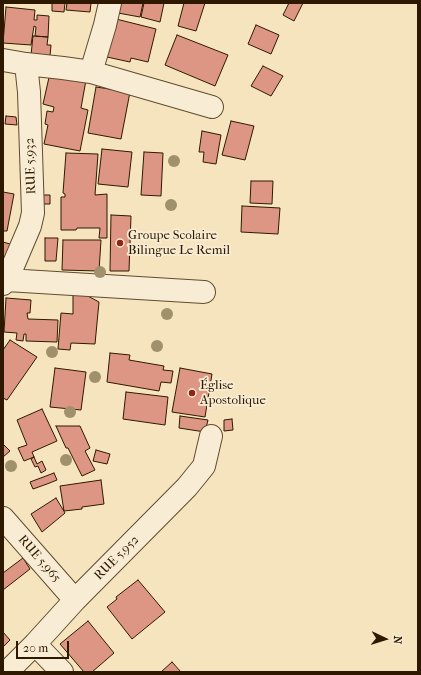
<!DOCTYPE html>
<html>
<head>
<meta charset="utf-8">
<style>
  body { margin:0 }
  #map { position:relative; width:421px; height:675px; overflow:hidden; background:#f5e4bd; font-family:"IM FELL French Canon",serif }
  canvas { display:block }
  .frame { position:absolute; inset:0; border:4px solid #2e1900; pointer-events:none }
  .north { position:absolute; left:365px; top:619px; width:40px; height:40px; -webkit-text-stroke:3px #f8edd4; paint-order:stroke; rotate:94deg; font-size:11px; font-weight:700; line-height:16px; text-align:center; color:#2e1900 }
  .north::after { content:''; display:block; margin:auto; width:14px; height:18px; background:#2e1900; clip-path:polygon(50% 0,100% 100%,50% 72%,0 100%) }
  .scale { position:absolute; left:16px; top:641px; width:53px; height:18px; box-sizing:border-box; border:2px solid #2e1900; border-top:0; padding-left:5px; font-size:12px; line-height:14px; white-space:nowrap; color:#2e1900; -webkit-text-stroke:3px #f8edd4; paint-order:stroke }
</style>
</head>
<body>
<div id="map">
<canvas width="421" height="675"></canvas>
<div class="frame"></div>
<div class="north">N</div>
<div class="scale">20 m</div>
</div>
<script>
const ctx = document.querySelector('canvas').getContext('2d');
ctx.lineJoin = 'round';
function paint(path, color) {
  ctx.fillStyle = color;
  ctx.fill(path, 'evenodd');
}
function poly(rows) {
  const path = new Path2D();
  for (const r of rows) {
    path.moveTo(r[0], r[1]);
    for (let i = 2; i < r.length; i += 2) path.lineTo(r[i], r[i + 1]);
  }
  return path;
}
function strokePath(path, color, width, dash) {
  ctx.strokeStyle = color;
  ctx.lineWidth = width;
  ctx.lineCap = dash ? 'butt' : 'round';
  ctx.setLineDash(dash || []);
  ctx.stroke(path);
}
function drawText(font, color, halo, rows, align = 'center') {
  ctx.font = font + ' "IM FELL French Canon",serif';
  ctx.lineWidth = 3.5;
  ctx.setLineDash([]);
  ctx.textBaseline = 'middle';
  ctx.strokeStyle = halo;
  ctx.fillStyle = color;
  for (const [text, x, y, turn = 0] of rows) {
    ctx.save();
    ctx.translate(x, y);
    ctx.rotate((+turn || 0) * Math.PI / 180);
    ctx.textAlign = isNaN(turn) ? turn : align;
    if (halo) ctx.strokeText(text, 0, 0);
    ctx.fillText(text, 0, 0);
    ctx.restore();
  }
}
const building = poly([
  [52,3,65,3,64,12,52,11,52,3],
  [67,3,91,3,90,12,66,10,67,3],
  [120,3,143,3,140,17,118,13,120,3],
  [144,3,164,3,160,22,141,17,144,3],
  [184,3,205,3,196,31,178,26,184,3],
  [289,3,303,3,294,21,283,15,289,3],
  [6,7,35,10,34,20,37,20,37,15,49,16,48,37,35,36,36,27,34,26,31,45,3,43,6,7],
  [116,19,156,29,148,62,131,58,130,62,107,57,116,19],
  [256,25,279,35,271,54,248,44,256,25],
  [177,35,228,55,215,86,165,65,177,35],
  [33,36,48,37,47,45,51,45,50,56,31,55,33,36],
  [263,66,283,76,271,96,251,86,263,66],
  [50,73,86,80,81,108,88,110,80,151,44,144,48,125,45,124,47,111,53,112,54,107,43,104,50,73],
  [96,87,130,92,121,139,88,133,96,87],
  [6,116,16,117,17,125,5,124,6,116],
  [231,121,254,126,245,160,222,155,231,121],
  [202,131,221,135,216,164,203,162,204,152,199,152,202,131],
  [102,149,132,152,128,187,98,184,102,149],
  [144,152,163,153,161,196,141,195,144,152],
  [66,153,98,154,95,195,107,194,107,238,99,238,100,228,77,228,76,230,61,230,61,197,65,197,65,194,63,193,66,153],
  [251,181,273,181,272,204,250,203,251,181],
  [3,192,14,194,7,231,3,231,3,192],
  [40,195,50,195,50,204,40,204,40,195],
  [242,206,280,208,278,234,241,232,242,206],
  [111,215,131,216,129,271,110,271,111,215],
  [45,238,58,238,56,261,45,261,45,238],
  [63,240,101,240,99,271,62,270,63,240],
  [3,242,10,244,7,259,3,259,3,242],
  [73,294,86,295,99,302,95,344,71,343,70,350,58,349,61,313,73,314,73,294],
  [6,298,31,300,30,313,27,313,28,319,58,320,57,342,26,341,26,334,24,334,23,341,16,340,17,333,4,332,6,298],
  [10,340,37,357,7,400,3,398,3,350,10,340],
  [110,353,130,355,129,360,164,366,163,370,173,371,171,383,161,382,159,391,107,382,110,353],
  [55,368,86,372,81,410,50,407,55,368],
  [180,368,212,374,205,417,172,412,180,368],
  [126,392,168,397,165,425,123,419,126,392],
  [42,409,57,441,32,452,34,457,24,461,18,448,27,445,17,420,42,409],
  [180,416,208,420,205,432,179,428,180,416],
  [232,419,233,430,224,431,224,420,232,419],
  [56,426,80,426,90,448,85,451,95,470,82,476,68,448,66,448,56,426],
  [3,444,10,451,3,457,3,444],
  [96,450,110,454,107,464,93,461,96,450],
  [34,457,37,464,42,461,46,470,41,473,38,466,35,467,31,459,34,457],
  [54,473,57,480,47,484,33,489,30,482,54,473],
  [101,480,104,504,82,507,82,509,64,511,60,486,101,480],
  [56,498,65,513,42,532,31,514,56,498],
  [23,558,30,569,3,590,3,573,23,558],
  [138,580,165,612,132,639,107,607,117,599,116,597,138,580],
  [88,621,114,653,92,672,84,672,60,644,88,621],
  [3,632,10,640,3,647,3,632],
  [172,662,181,672,161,672,172,662]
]);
paint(building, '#de9684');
strokePath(building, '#2e1900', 1);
const minor = poly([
  [3,60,26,64,29,92,33,213,30,226,7,280,3,284],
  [26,64,63,68,91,72,212,107],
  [91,72,105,25,110,3],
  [7,280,204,292],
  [3,518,75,600],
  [35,644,62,672],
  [7,672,35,644,75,600,187,487,204,466,211,436]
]);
strokePath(minor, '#604c2f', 24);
strokePath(minor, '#f8edd4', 22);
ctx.fillStyle = '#a0906c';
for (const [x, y] of [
  [174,161],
  [171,205],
  [100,272],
  [167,314],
  [157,346],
  [52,352],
  [95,377],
  [70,412],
  [66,460],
  [11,466]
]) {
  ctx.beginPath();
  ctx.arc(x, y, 6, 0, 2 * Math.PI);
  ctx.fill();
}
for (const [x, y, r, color] of [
  [120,243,4,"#8f2418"],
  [192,393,4,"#8f2418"]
]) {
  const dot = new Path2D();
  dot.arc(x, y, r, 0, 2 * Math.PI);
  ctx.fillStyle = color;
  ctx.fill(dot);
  strokePath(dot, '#f8edd4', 1.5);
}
drawText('13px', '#2e1900', '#f8edd4', [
  ["RUE 5.932",31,166,-92],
  ["RUE 5.952",117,558,-45],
  ["RUE 5.965",39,559,49]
]);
drawText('13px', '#2e1900', '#f8edd4', [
  ["Groupe Scolaire",128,236],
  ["Bilingue Le Remil",128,251],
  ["Église",200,386],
  ["Apostolique",200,401]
], 'left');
</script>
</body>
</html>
